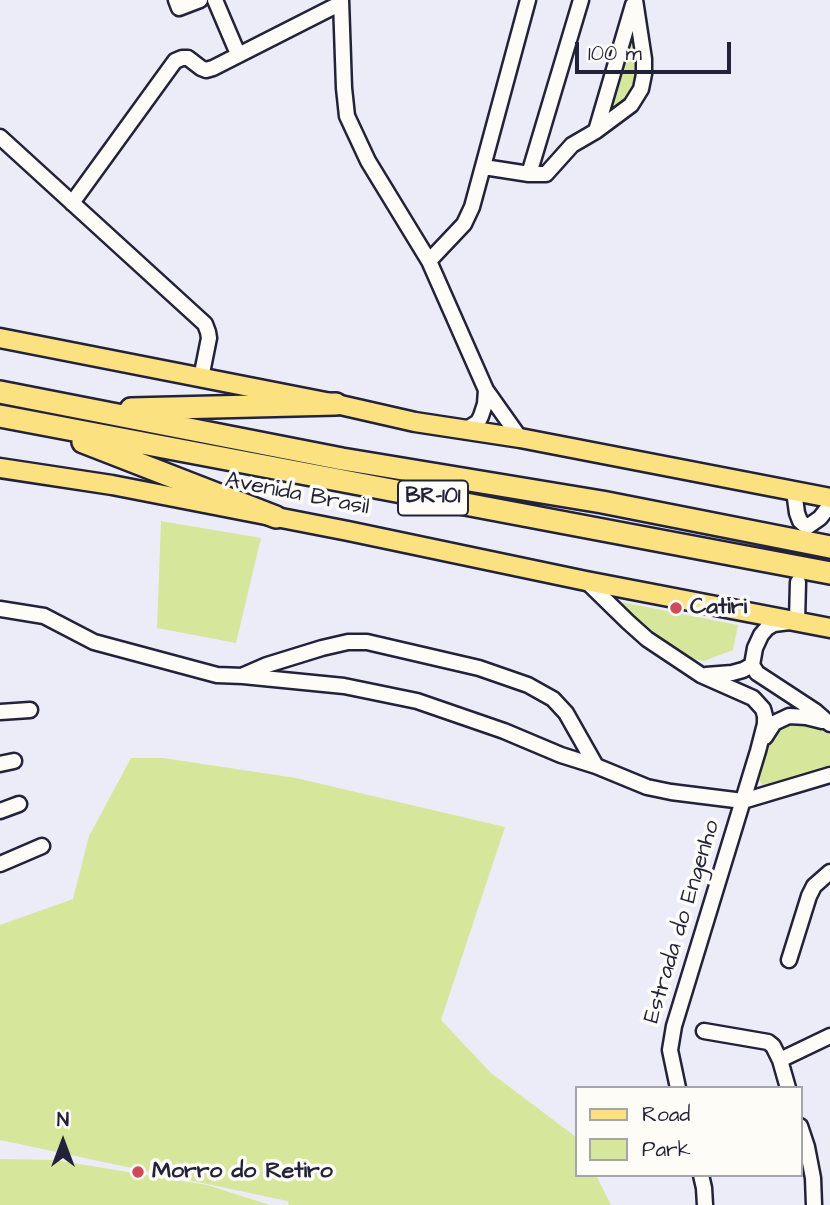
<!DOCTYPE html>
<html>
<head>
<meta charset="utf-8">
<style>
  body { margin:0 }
  #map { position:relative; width:830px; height:1205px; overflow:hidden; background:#ececf8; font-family:"Architects Daughter",sans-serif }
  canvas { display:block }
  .legend { position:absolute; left:575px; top:1086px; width:228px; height:91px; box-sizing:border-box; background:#fdfcf7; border:2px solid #a5a5ac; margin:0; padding:9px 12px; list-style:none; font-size:21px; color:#22223b }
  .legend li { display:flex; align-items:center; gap:14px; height:35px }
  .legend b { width:35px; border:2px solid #a5a5ac }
  .north { position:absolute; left:28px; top:1107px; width:70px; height:70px; -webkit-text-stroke:5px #fdfcf7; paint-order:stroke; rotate:0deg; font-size:19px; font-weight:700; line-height:28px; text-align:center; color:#22223b }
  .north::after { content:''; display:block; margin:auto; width:24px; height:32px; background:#22223b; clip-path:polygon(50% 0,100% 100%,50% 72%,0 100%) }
  .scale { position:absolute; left:575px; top:42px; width:156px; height:32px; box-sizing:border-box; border:4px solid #22223b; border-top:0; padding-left:9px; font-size:21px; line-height:24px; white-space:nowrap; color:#22223b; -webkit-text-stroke:5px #fdfcf7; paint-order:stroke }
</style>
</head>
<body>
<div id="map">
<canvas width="830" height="1205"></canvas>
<ul class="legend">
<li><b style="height:9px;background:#fbe180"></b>Road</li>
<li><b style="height:19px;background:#d6e79b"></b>Park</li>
</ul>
<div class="north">N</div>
<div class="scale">100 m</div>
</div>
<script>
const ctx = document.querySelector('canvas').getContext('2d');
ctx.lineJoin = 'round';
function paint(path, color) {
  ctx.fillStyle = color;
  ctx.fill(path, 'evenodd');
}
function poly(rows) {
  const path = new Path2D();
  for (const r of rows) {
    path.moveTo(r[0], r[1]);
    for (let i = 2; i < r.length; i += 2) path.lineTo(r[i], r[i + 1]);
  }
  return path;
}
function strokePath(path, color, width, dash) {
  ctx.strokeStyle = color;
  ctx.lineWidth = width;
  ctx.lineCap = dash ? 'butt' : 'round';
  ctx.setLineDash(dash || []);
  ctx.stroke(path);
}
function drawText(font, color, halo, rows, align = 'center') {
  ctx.font = font + ' "Architects Daughter",sans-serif';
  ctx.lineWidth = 7;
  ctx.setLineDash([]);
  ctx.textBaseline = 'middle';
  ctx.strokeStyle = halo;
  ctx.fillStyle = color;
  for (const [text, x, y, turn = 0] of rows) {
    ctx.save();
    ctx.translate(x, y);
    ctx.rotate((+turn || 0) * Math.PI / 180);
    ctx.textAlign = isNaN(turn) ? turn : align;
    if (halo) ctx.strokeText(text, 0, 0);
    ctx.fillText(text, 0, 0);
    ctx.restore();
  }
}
paint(poly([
  [635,0,641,89,596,131],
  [161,521,261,538,236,643,157,628],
  [616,601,738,625,733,650,704,661,685,657],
  [805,721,830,735,830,766,828,769,769,787,763,785,757,778,770,734,777,725],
  [131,758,163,758,296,778,505,827,441,1020,491,1073,576,1137,576,1175,596,1175,611,1205,289,1205,287,1201,0,1140,0,925,73,899,89,836],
  [0,1159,55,1160,207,1185,270,1205,0,1205]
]), '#d6e79b');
const minor = poly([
  [176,0,179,8,200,0],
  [215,0,238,54],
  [341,0,344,88,347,116,368,161,429,261,486,390,520,438],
  [596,131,633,5],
  [0,137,205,324,208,332,209,338,201,378],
  [484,167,529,174,546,174,572,145,596,131,631,105,641,89,644,74,644,59,635,0],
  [529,174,581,0],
  [72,203,175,61,182,58,188,58,201,68,206,70,213,68,341,3],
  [429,261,464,224,472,207,528,0],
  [467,429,478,422,481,416,485,404,486,390],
  [794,491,797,513,800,521,807,527],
  [807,527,820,518,830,505],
  [586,581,628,622,647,639,701,675,753,698,763,709,765,716,765,724,758,751,674,1026,670,1050,678,1088],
  [798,582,797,621,774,624,767,628,761,635,755,648,752,665,757,673,815,711,830,724],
  [0,609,44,616,94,642,217,675,243,676,344,686,417,701,504,731,561,755,596,766,647,787,671,792,743,801,830,775],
  [244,675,267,665,322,648,348,642,367,642,479,668,528,685,553,699,566,713,596,766],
  [706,675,732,673,743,670,752,665],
  [0,712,30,710],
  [765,737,774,723,789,716,806,717,822,721],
  [0,764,14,761],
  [0,811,19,804],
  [0,864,42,846],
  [789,960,809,896,814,886,830,872],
  [704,1031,768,1042,773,1046,780,1060,788,1088],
  [780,1060,830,1036],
  [800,1126,807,1147,813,1178,814,1205],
  [701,1175,704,1188,705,1205]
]);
const major = poly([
  [0,338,336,404,415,422,520,438,830,498],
  [0,468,112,485,348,531,586,581,830,628]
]);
const highway = poly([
  [0,392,342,459,602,502,830,547],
  [131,409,336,404],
  [0,416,830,573],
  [83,442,276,517]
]);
strokePath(minor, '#22223b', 19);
strokePath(major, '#22223b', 23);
strokePath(highway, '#22223b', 26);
strokePath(minor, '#fdfcf7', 14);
strokePath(major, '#fbe180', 18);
strokePath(highway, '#fbe180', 21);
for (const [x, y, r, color] of [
  [676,608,7,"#d1495b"],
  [138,1172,7,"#d1495b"]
]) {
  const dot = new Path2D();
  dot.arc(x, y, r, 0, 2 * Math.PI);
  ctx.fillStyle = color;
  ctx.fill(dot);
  strokePath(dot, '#fdfcf7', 2.5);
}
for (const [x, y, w] of [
  [433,498,70]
]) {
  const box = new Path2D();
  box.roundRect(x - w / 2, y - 17.5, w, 35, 5);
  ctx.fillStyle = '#fdfcf7';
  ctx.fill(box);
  strokePath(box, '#22223b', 2);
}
drawText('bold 21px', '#22223b', null, [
  ["BR-101",433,498]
]);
drawText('23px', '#22223b', '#fdfcf7', [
  ["Avenida Brasil",297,495,11],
  ["Estrada do Engenho",683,922,-73]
]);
drawText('bold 23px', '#22223b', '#fdfcf7', [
  ["Catiri",690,608],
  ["Morro do Retiro",152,1172]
], 'left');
</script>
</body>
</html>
